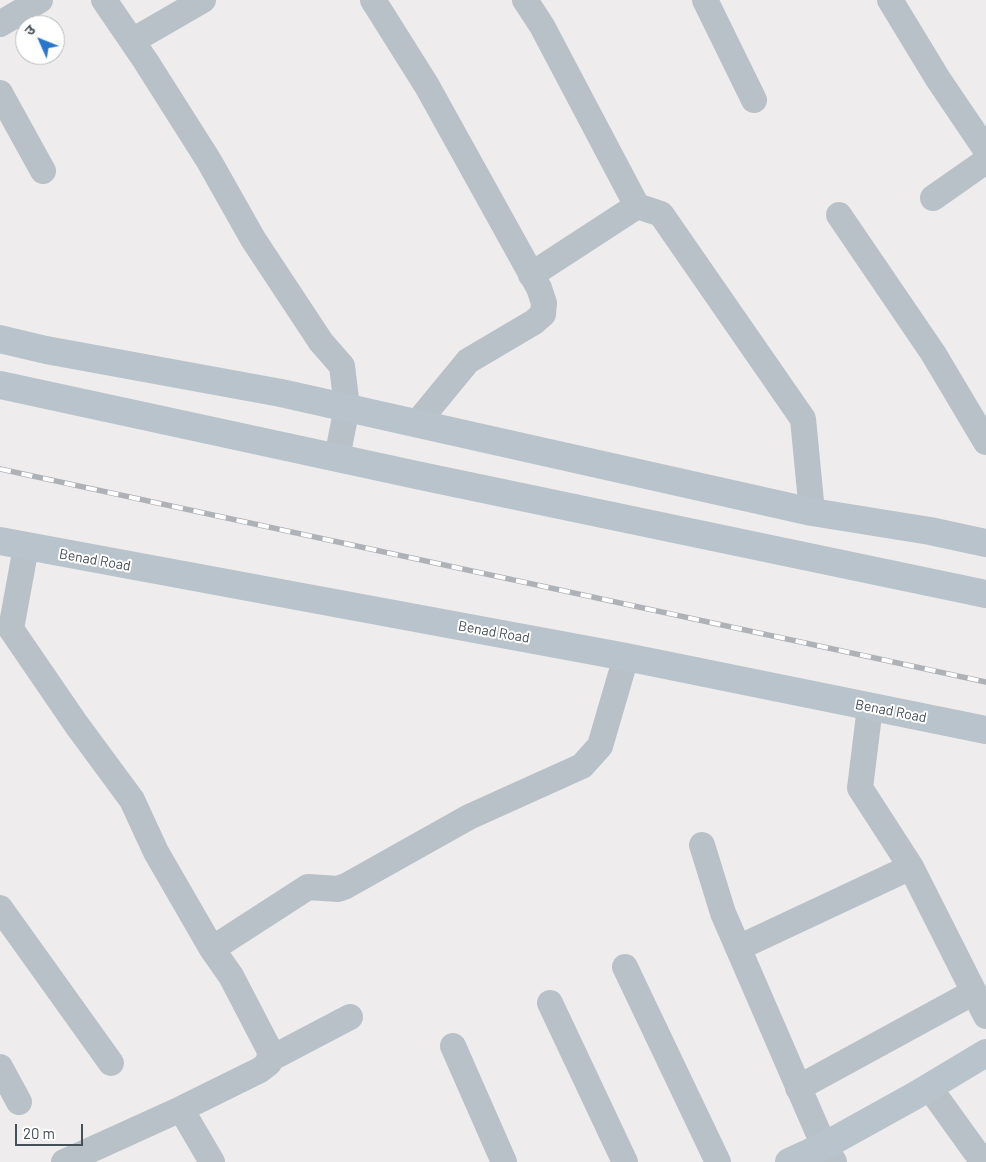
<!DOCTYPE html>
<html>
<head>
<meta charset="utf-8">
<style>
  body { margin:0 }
  #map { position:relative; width:986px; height:1162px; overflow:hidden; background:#eeecec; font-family:Barlow,"Noto Sans Devanagari",sans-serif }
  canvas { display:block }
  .north { position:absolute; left:15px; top:15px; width:50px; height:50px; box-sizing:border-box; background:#fff; border:1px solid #b5b9bc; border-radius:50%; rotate:314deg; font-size:14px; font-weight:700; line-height:20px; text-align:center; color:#465057 }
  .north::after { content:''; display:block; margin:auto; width:18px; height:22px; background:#2976cb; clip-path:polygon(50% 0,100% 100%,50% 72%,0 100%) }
  .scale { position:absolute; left:15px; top:1124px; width:68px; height:22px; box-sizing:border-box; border:2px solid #465057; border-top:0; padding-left:6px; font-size:15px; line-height:18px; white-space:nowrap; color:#465057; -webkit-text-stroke:4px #fff; paint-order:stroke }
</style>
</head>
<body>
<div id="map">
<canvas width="986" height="1162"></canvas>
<div class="north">उ</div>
<div class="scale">20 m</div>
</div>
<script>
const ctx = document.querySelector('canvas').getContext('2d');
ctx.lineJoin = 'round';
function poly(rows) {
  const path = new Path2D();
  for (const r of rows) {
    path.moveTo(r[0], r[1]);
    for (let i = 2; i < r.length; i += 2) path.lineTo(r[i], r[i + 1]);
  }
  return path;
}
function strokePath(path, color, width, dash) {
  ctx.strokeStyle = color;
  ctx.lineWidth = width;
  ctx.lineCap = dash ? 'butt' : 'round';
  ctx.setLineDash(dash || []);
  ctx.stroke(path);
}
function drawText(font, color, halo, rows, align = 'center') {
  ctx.font = font + ' Barlow,sans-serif';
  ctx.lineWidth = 4;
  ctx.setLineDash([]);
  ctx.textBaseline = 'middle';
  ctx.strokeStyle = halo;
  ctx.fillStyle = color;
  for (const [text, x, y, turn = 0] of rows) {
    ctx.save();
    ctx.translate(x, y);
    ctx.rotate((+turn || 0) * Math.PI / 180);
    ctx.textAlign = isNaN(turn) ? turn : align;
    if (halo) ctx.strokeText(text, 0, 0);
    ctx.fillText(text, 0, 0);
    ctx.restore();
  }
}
strokePath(poly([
  [104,0,145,60,209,161,253,239,321,342,342,366,347,407,337,458],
  [373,0,427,86,539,288,544,303,543,314,534,322,468,361,417,423],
  [525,0,542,26,637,206,531,275],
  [705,0,754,100],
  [890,0,938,79,986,150],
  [0,24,40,0],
  [132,41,203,0],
  [0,93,43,171],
  [933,198,986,161],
  [637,206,661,214,803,419,812,512],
  [839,215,933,353,986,442],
  [26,547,11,629,76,724,132,800,156,852,212,949,231,976,270,1051,269,1063,260,1070,181,1109,64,1162],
  [870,707,860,788,911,867,986,1016],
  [702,845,723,913,824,1146,834,1162],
  [0,908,111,1063],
  [738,948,911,867],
  [212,949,308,887,338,889,346,886,469,817,582,766,600,746,626,657],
  [625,967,718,1162],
  [550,1003,625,1162],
  [453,1046,504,1162],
  [270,1059,350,1017],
  [0,1067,19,1102],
  [929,1087,983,1162],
  [798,1088,974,992],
  [181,1109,212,1162]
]), '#b8c1c7', 26);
strokePath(poly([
  [0,339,46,350,281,393,812,512,930,531,986,543],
  [0,385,421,476,986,594],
  [0,541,626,657,986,730],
  [789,1162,824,1146,916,1095,986,1053]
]), '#b9c3cc', 28);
const rail = poly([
  [0,469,986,682]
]);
strokePath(rail, '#aeb1b6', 5.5);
strokePath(rail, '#fff', 4, [11]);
drawText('14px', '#465057', '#fff', [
  ["Benad Road",95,560,10],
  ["Benad Road",494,632,10],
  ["Benad Road",891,711,11]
]);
</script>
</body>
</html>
